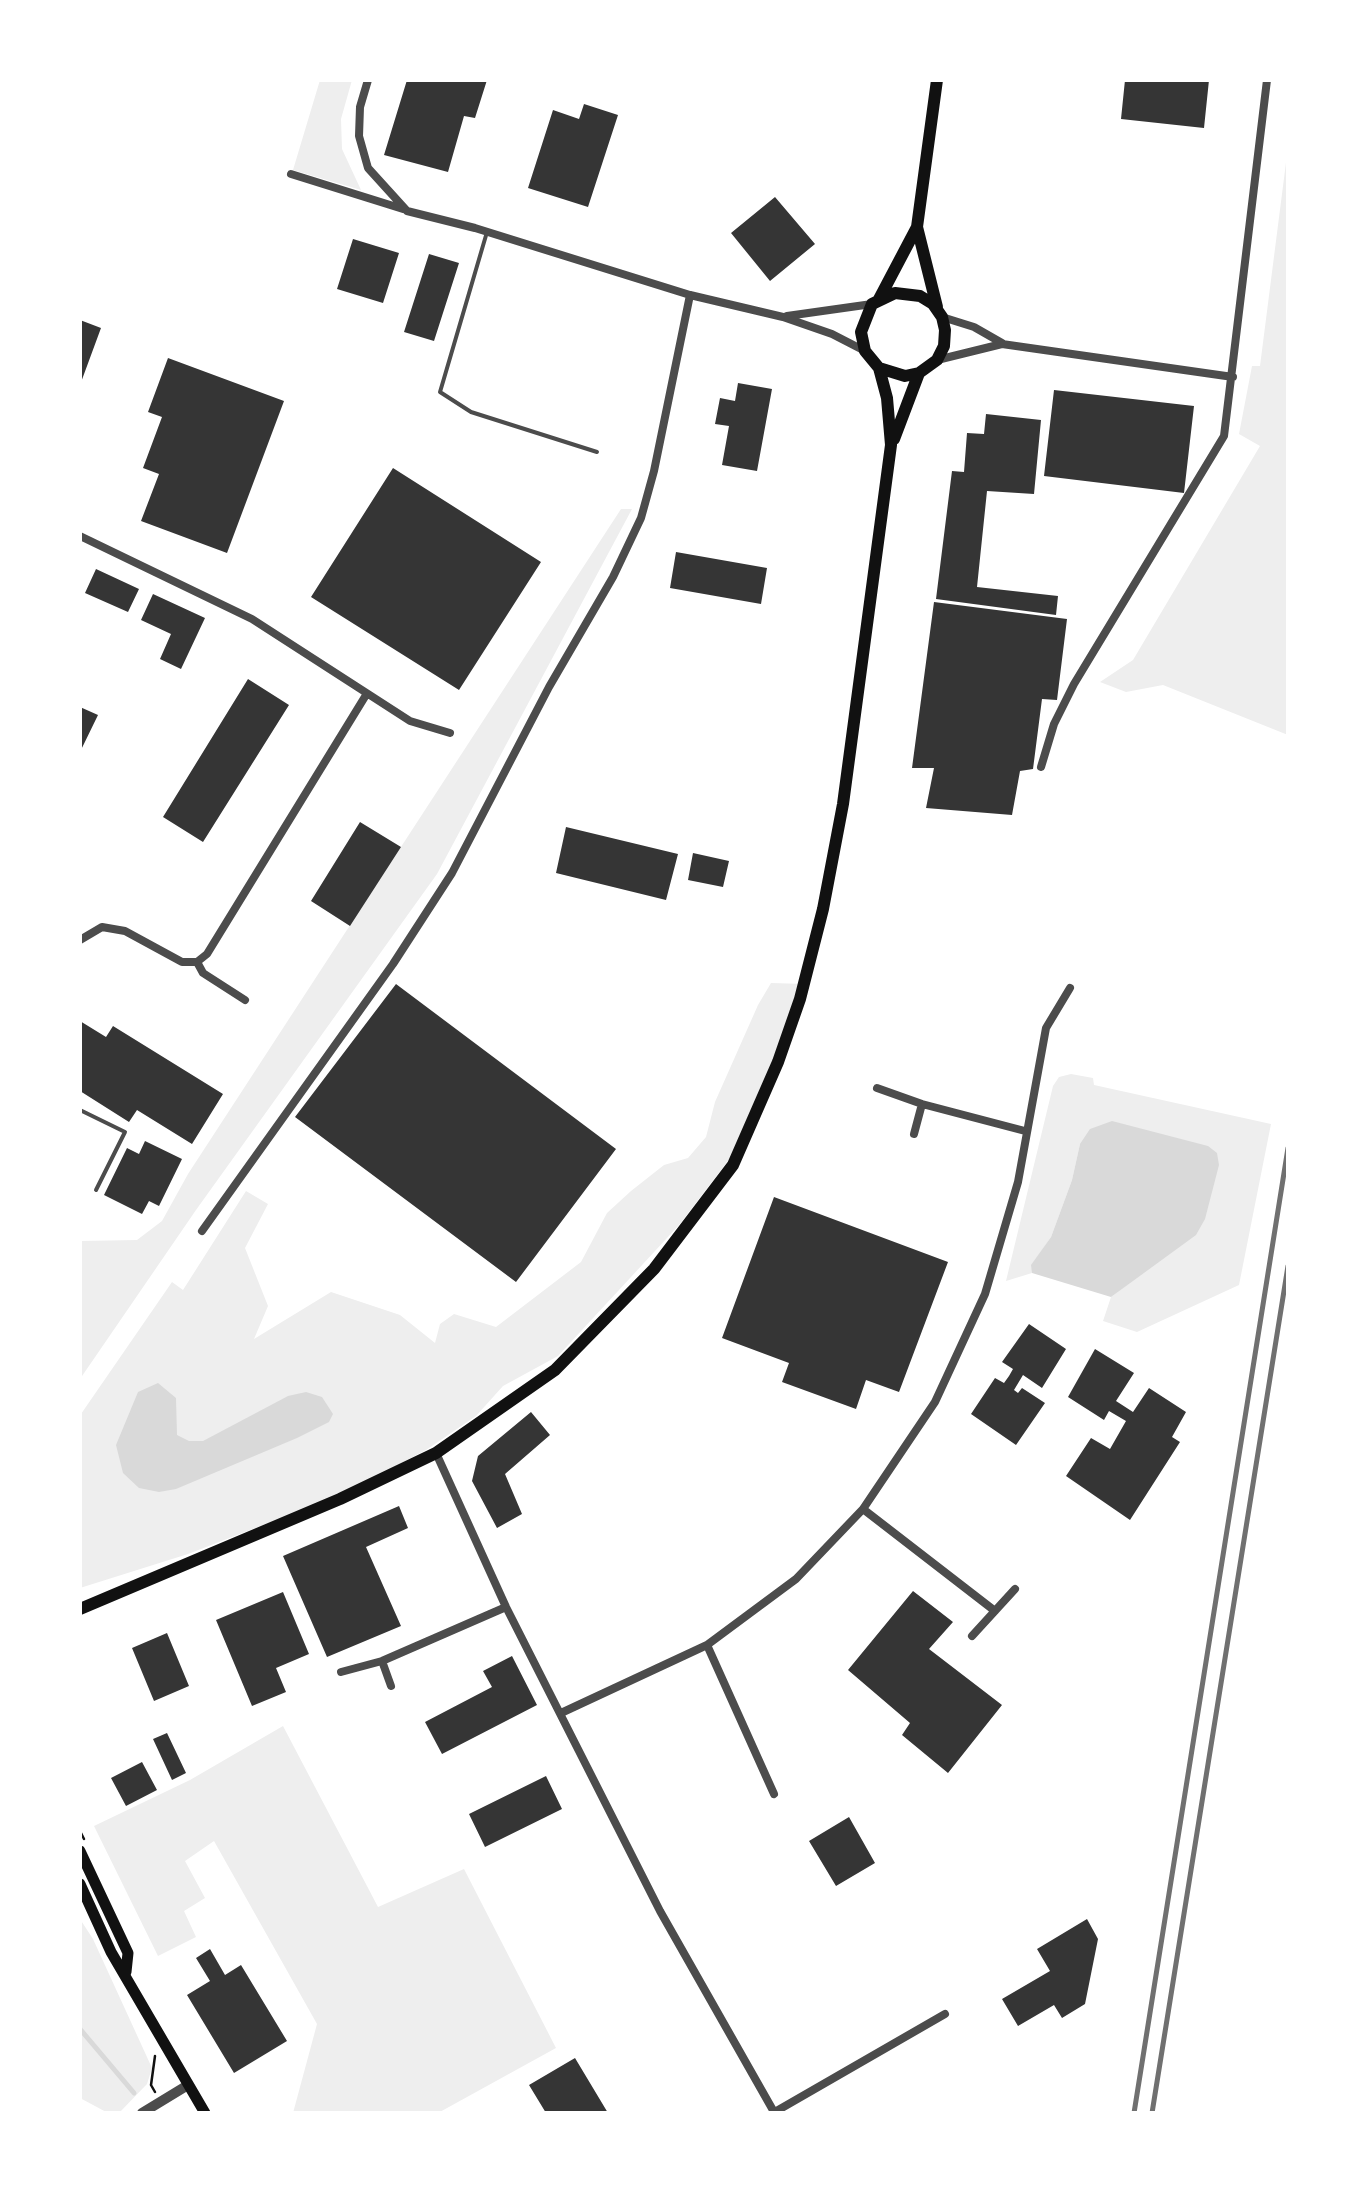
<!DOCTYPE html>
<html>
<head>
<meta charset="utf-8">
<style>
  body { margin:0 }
  #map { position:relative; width:1368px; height:2193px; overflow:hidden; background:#fff; font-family:"Open Sans",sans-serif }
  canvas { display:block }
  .frame { position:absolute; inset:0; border:82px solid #fff; pointer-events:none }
</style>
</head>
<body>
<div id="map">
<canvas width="1368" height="2193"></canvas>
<div class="frame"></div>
</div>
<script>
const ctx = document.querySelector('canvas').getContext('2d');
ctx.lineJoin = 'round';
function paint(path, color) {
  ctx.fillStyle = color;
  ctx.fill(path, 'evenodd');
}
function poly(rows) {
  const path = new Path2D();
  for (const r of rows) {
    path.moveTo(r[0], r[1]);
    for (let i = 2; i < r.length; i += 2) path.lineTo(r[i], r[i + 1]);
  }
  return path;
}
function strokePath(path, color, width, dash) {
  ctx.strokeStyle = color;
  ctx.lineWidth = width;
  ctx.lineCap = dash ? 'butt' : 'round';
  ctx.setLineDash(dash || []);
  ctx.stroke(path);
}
paint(poly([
  [320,80,352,80,341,119,342,149,361,190,293,170],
  [1288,147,1288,735,1163,685,1126,692,1100,682,1133,660,1260,446,1239,434,1252,366,1260,366],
  [621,509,632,509,437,874,196,1210,80,1379,80,1241,137,1240,162,1221,188,1174],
  [771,983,805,984,730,1158,679,1225,558,1356,503,1386,476,1416,426,1450,338,1496,188,1554,80,1588,81,1414,172,1282,183,1290,246,1191,268,1204,245,1248,268,1306,254,1339,331,1292,400,1315,435,1343,440,1324,454,1314,496,1327,581,1262,607,1213,631,1191,664,1165,688,1158,706,1137,715,1102,758,1005],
  [1071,1074,1093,1078,1094,1085,1271,1124,1239,1285,1137,1332,1103,1321,1111,1297,1152,1265,1080,1144,1072,1180,1051,1237,1032,1265,1032,1273,1006,1281,1053,1086,1059,1077],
  [283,1726,378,1907,464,1869,556,2048,438,2113,293,2113,317,2024,214,1841,185,1861,205,1898,184,1911,196,1937,158,1956,94,1826,190,1780],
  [80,1919,93,1939,152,2068,147,2084,119,2113,108,2113,80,2098]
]), '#eee');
paint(poly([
  [1112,1121,1208,1146,1217,1153,1219,1165,1205,1219,1196,1235,1111,1297,1032,1273,1031,1265,1051,1237,1072,1180,1080,1144,1090,1129],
  [158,1383,176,1398,177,1435,189,1441,203,1441,288,1396,306,1392,322,1397,333,1414,329,1422,297,1438,176,1489,159,1492,139,1488,123,1473,116,1445,138,1392]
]), '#d9d9d9');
strokePath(poly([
  [80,2029,134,2093]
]), '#d9d9d9', 5);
paint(poly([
  [407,80,487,80,475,118,464,116,448,172,384,155],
  [1125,80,1209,80,1204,128,1121,119],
  [584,104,618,115,588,207,528,188,553,110,579,119],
  [775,197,815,244,770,281,731,233],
  [353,239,399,253,383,303,337,289],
  [429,254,459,263,434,341,404,332],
  [80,320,101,328,80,385],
  [168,358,284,401,227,553,141,521,159,474,143,468,162,417,148,412],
  [738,383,772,389,757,471,722,465,729,426,715,424,720,398,735,401],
  [1054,390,1194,406,1184,493,1044,476],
  [986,414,1041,420,1034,494,987,491,977,587,1058,596,1056,615,936,599,952,471,964,472,967,433,984,434],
  [393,468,541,562,459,690,311,597],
  [676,552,767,568,761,604,670,588],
  [96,569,139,589,128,612,85,593],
  [153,594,205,618,181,669,160,659,171,634,141,620],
  [934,602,1067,619,1057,700,1042,699,1033,769,1020,771,1012,815,926,808,934,768,912,768],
  [248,679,289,705,203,842,163,817],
  [80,707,98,715,80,752],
  [360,822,401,847,350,926,311,901],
  [566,827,678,854,666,900,556,873],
  [693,853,729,861,723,887,688,880],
  [396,984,616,1149,516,1282,295,1117],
  [80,1021,106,1037,113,1026,223,1094,192,1144,137,1110,129,1122,80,1091],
  [145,1141,182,1159,159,1206,149,1201,142,1214,104,1195,127,1148,139,1154],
  [774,1197,948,1262,899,1392,866,1380,856,1409,782,1382,789,1363,722,1338],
  [1029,1324,1066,1349,1042,1388,1023,1375,1014,1390,1018,1393,1022,1388,1045,1403,1016,1445,971,1414,995,1378,1004,1383,1009,1376,1013,1369,1002,1362],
  [1095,1349,1134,1373,1116,1401,1133,1412,1149,1388,1186,1412,1172,1437,1180,1442,1130,1520,1066,1476,1091,1438,1110,1449,1126,1421,1109,1411,1104,1420,1068,1397],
  [531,1412,550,1435,505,1474,522,1514,497,1528,472,1481,478,1456],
  [399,1506,408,1528,366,1547,401,1626,327,1657,283,1556],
  [913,1591,953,1622,929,1649,1002,1705,948,1773,902,1735,910,1723,848,1670],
  [283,1592,309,1654,276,1668,286,1692,252,1706,216,1620],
  [167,1633,189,1686,154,1701,132,1648],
  [512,1656,537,1705,442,1754,425,1722,492,1687,483,1671],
  [167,1733,186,1773,172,1780,153,1739],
  [142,1762,157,1790,126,1806,111,1778],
  [546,1776,562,1809,485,1847,469,1814],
  [849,1817,875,1863,836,1886,809,1841],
  [1087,1919,1098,1939,1085,2004,1062,2018,1054,2005,1018,2026,1002,1999,1050,1971,1037,1949],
  [210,1949,225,1975,241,1965,287,2041,234,2073,187,1995,210,1981,196,1958],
  [575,2058,608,2113,546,2113,529,2085]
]), '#353535');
strokePath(poly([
  [80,1831,84,1839],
  [155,2056,151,2085,155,2092]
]), '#111', 2.5);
strokePath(poly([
  [487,232,440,392,471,412,597,452],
  [80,1110,125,1132,96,1190]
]), '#4c4c4c', 4);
strokePath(poly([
  [368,80,360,107,359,136,368,168,407,211,475,228,690,295,783,317,832,334,865,351],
  [291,174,403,209],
  [787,316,872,304],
  [942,317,974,327,1002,343],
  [937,360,1002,344,1233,377],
  [80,536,252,619,410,721,450,733],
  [1041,767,1054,724,1074,684,1224,436,1267,80],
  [80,940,102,927,125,931,182,962,197,962,203,973,245,1000],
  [197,962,207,954,366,695],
  [877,1088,922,1104,1025,1131],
  [914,1134,922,1104],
  [202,1231,393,964,452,873,549,687,613,577,641,518,654,471,690,295],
  [436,1453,506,1607,660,1911,774,2112],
  [863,1509,995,1611],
  [972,1636,1015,1589],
  [707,1645,774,1794],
  [382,1661,391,1686],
  [341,1672,382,1661,506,1607],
  [561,1713,707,1645,796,1579,863,1509,935,1402,985,1294,1018,1182,1046,1028,1070,988],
  [773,2113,945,2014]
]), '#4c4c4c', 8);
strokePath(poly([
  [142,2113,188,2085]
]), '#4c4c4c', 10);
strokePath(poly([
  [80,1851,128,1953,126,1972],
  [80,1884,111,1952,205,2113]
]), '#111', 11);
strokePath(poly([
  [878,301,917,227],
  [937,307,917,227,937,80],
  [894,439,919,373],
  [80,1609,340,1499,436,1453,555,1370,654,1269,733,1165,778,1062,800,999,823,909,843,804,891,445,887,398,879,368,865,351,861,332,872,304,895,293,920,296,933,304,942,317,945,330,944,346,937,360,919,373,905,376,879,368]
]), '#111', 12);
strokePath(poly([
  [1134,2113,1288,1148],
  [1152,2113,1288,1266]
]), '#707070', 5);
</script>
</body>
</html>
